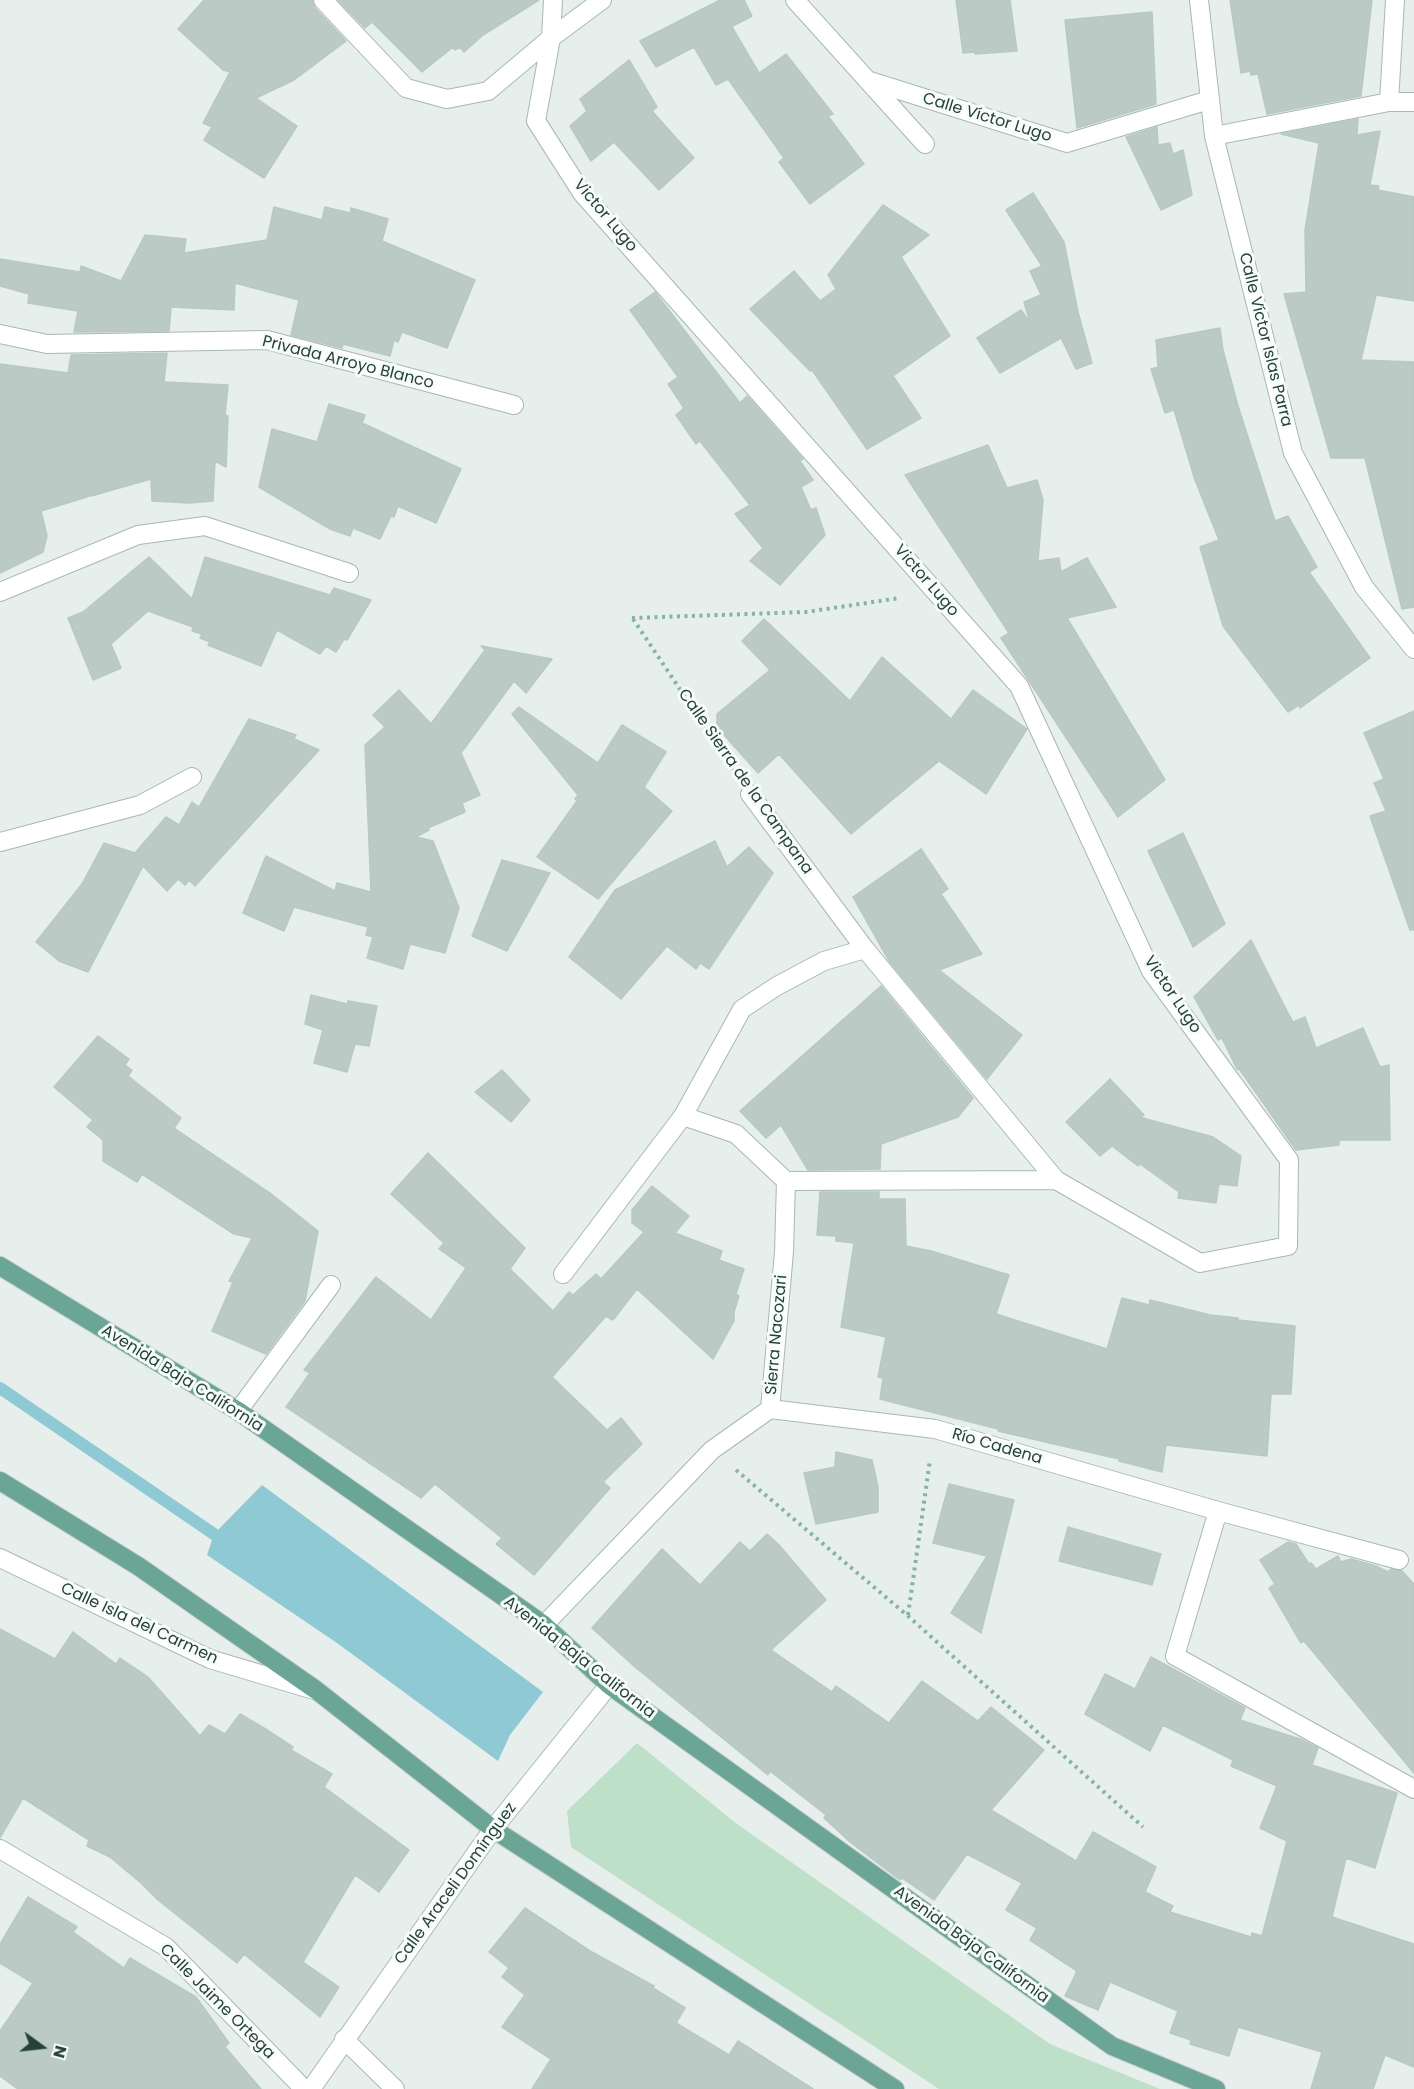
<!DOCTYPE html>
<html>
<head>
<meta charset="utf-8">
<style>
  body { margin:0 }
  #map { position:relative; width:1414px; height:2089px; overflow:hidden; background:#e6efeb; font-family:Poppins,sans-serif }
  canvas { display:block }
  .north { position:absolute; left:12px; top:2017px; width:60px; height:60px; -webkit-text-stroke:4px #f7fbf9; paint-order:stroke; rotate:105deg; font-size:16px; font-weight:700; line-height:24px; text-align:center; color:#24423a }
  .north::after { content:''; display:block; margin:auto; width:21px; height:27px; background:#24423a; clip-path:polygon(50% 0,100% 100%,50% 72%,0 100%) }
</style>
</head>
<body>
<div id="map">
<canvas width="1414" height="2089"></canvas>
<div class="north">N</div>
</div>
<script>
const ctx = document.querySelector('canvas').getContext('2d');
ctx.lineJoin = 'round';
function paint(path, color) {
  ctx.fillStyle = color;
  ctx.fill(path, 'evenodd');
}
function poly(rows) {
  const path = new Path2D();
  for (const r of rows) {
    path.moveTo(r[0], r[1]);
    for (let i = 2; i < r.length; i += 2) path.lineTo(r[i], r[i + 1]);
  }
  return path;
}
function strokePath(path, color, width, dash) {
  ctx.strokeStyle = color;
  ctx.lineWidth = width;
  ctx.lineCap = dash ? 'butt' : 'round';
  ctx.setLineDash(dash || []);
  ctx.stroke(path);
}
function drawText(font, color, halo, rows, align = 'center') {
  ctx.font = font + ' Poppins,sans-serif';
  ctx.lineWidth = 6;
  ctx.setLineDash([]);
  ctx.textBaseline = 'middle';
  ctx.strokeStyle = halo;
  ctx.fillStyle = color;
  for (const [text, x, y, turn = 0] of rows) {
    ctx.save();
    ctx.translate(x, y);
    ctx.rotate((+turn || 0) * Math.PI / 180);
    ctx.textAlign = isNaN(turn) ? turn : align;
    if (halo) ctx.strokeText(text, 0, 0);
    ctx.fillText(text, 0, 0);
    ctx.restore();
  }
}
paint(poly([
  [637,1743,737,1824,1050,2044,1160,2089,939,2089,571,1847,567,1811]
]), '#bfe0c8');
paint(poly([
  [262,1485,543,1692,510,1735,498,1761,337,1643,207,1555,214,1534]
]), '#8ec9d4');
strokePath(poly([
  [0,1388,227,1543]
]), '#8ec9d4', 12);
const building = poly([
  [204,0,312,0,315,8,346,41,294,80,256,98,297,126,264,178,204,140,212,127,203,123,230,72,223,70,178,29,204,0],
  [338,0,539,0,483,35,464,52,460,47,455,50,453,47,422,72,372,22,365,28,338,0],
  [720,0,744,0,752,16,729,28,732,27,759,73,786,54,833,114,828,116,864,164,810,204,779,162,784,158,728,79,716,85,694,47,656,67,640,41,720,0],
  [956,0,1010,0,1017,51,975,54,975,52,963,53,956,0],
  [1230,0,1372,0,1361,96,1267,114,1258,74,1251,75,1250,71,1241,73,1230,0],
  [1152,12,1156,104,1077,128,1065,20,1152,12],
  [629,60,657,107,652,111,694,158,659,190,614,142,591,161,570,126,587,111,580,99,629,60],
  [1358,119,1357,135,1380,131,1370,185,1379,186,1378,190,1414,197,1414,301,1376,295,1361,360,1414,362,1414,607,1402,609,1365,458,1331,458,1284,294,1306,292,1305,230,1319,143,1281,134,1358,119],
  [1157,127,1158,145,1170,143,1173,154,1183,150,1192,195,1161,210,1126,137,1157,127],
  [1033,193,1064,242,1078,312,1092,363,1076,369,1061,338,1000,373,977,338,1021,310,1030,322,1024,302,1041,295,1030,271,1042,266,1006,210,1033,193],
  [883,205,929,235,901,257,950,336,893,376,921,418,867,449,812,370,810,371,750,309,794,271,820,301,836,289,828,275,883,205],
  [274,207,322,220,325,207,350,213,351,208,388,219,382,241,475,280,447,348,402,332,398,342,394,340,390,356,343,344,342,348,291,335,299,300,235,283,234,310,171,307,169,331,74,332,78,311,28,303,29,294,0,286,0,259,80,272,81,266,121,281,145,235,186,239,184,253,267,240,274,207],
  [655,292,740,403,747,396,803,459,800,461,813,480,801,487,811,510,816,508,825,535,780,585,750,561,763,548,735,514,750,505,700,441,696,444,676,415,684,408,668,384,678,377,630,310,655,292],
  [1220,328,1223,350,1238,406,1275,521,1288,516,1317,567,1309,572,1370,658,1300,708,1299,705,1288,712,1223,626,1200,547,1219,540,1195,480,1174,410,1165,413,1151,369,1158,367,1156,340,1220,328],
  [167,353,164,382,228,385,225,415,228,416,226,467,215,461,213,501,189,503,152,501,151,479,91,496,85,496,87,497,41,511,47,536,43,552,0,573,0,364,68,373,71,355,167,353],
  [329,404,365,415,362,423,461,469,436,523,398,506,394,517,391,516,380,539,353,528,350,536,330,529,259,487,272,429,317,442,329,404],
  [988,445,1007,488,1037,480,1043,500,1038,561,1059,558,1061,572,1087,558,1116,607,1067,618,1165,780,1118,817,1001,638,1009,633,905,475,988,445],
  [149,557,192,599,205,557,330,595,334,588,371,600,347,640,344,639,336,652,326,646,320,654,277,630,261,666,208,645,210,642,200,638,202,634,192,631,193,627,148,611,111,644,121,668,93,680,68,618,83,612,149,557],
  [764,619,850,701,882,657,951,719,973,690,1027,729,986,794,939,761,851,834,779,754,758,773,717,727,717,714,770,670,742,641,764,619],
  [481,646,552,659,526,693,514,681,461,753,480,795,462,803,465,812,428,828,429,830,416,837,433,841,459,908,445,953,410,944,403,969,367,958,373,937,366,935,368,927,294,907,284,931,243,913,266,856,335,891,337,883,371,892,365,745,385,727,373,715,399,690,431,724,485,650,481,646],
  [519,707,598,763,622,725,666,752,644,787,672,811,598,899,537,857,577,801,575,799,578,795,512,714,519,707],
  [1414,711,1414,930,1410,930,1370,816,1386,811,1374,783,1384,779,1364,733,1414,711],
  [249,719,296,735,294,739,319,750,195,886,189,880,185,885,178,879,167,891,143,866,88,972,59,961,36,942,82,884,104,843,135,853,166,817,179,825,192,802,199,807,249,719],
  [1183,833,1225,924,1193,947,1148,851,1183,833],
  [715,841,727,867,749,847,773,873,709,969,700,963,696,969,667,946,621,999,569,957,615,890,715,841],
  [921,849,948,889,941,894,982,954,939,970,1022,1035,987,1079,889,961,853,897,921,849],
  [502,860,550,873,507,951,472,936,502,860],
  [1251,940,1289,1015,1293,1022,1305,1017,1316,1048,1363,1028,1380,1067,1389,1065,1390,1140,1339,1140,1339,1145,1296,1150,1240,1070,1237,1069,1222,1038,1218,1040,1194,997,1251,940],
  [881,986,973,1098,958,1117,881,1144,880,1169,808,1170,781,1125,766,1138,740,1111,881,986],
  [311,995,347,1004,348,1001,377,1006,369,1046,355,1044,347,1072,314,1063,323,1030,305,1024,311,995],
  [98,1036,129,1059,125,1065,132,1070,128,1076,181,1118,174,1128,270,1193,318,1231,305,1301,266,1354,212,1331,233,1282,229,1281,252,1238,234,1234,142,1174,137,1182,103,1161,103,1140,87,1127,93,1120,54,1087,98,1036],
  [502,1070,530,1100,511,1122,475,1092,502,1070],
  [1110,1079,1144,1115,1139,1117,1213,1137,1241,1156,1237,1186,1219,1184,1216,1203,1178,1198,1179,1192,1140,1164,1138,1166,1112,1146,1100,1156,1066,1122,1110,1079],
  [428,1153,525,1248,510,1269,553,1311,569,1292,573,1295,596,1274,601,1279,644,1232,632,1223,632,1210,652,1186,689,1216,675,1233,722,1251,719,1260,744,1269,736,1294,739,1296,734,1312,734,1321,713,1359,637,1289,613,1320,606,1316,552,1377,607,1430,621,1418,642,1444,603,1482,610,1488,534,1575,496,1544,502,1538,435,1484,421,1498,286,1407,310,1373,304,1370,376,1277,431,1320,466,1268,439,1249,444,1243,391,1194,428,1153],
  [820,1192,879,1192,879,1199,905,1199,906,1246,931,1251,1009,1275,996,1314,1107,1349,1122,1298,1149,1305,1150,1300,1210,1315,1238,1318,1238,1320,1295,1326,1291,1394,1271,1394,1267,1456,1166,1445,1162,1472,1119,1461,1119,1459,998,1431,1002,1430,880,1399,883,1378,878,1377,886,1337,841,1327,854,1243,836,1241,836,1236,817,1235,820,1192],
  [836,1452,872,1460,878,1487,878,1512,816,1524,804,1473,835,1467,836,1452],
  [949,1484,1014,1500,981,1633,951,1613,987,1556,933,1543,949,1484],
  [1068,1527,1161,1554,1152,1585,1059,1561,1068,1527],
  [767,1534,779,1545,826,1600,771,1650,832,1692,836,1686,889,1723,922,1681,978,1721,991,1707,1044,1750,991,1810,1076,1861,1093,1832,1156,1867,1145,1892,1173,1906,1170,1912,1251,1937,1252,1933,1262,1936,1287,1841,1260,1828,1277,1786,1231,1766,1233,1760,1163,1725,1150,1751,1085,1714,1105,1674,1135,1689,1151,1657,1245,1708,1240,1720,1300,1739,1318,1748,1312,1765,1397,1793,1375,1868,1346,1858,1332,1917,1414,1944,1414,2067,1385,2055,1373,2089,1311,2089,1322,2052,1238,2027,1229,2056,1190,2044,1191,2040,1170,2033,1178,2011,1110,1982,1098,2010,1065,1996,1077,1971,1030,1940,1037,1928,1006,1910,1022,1883,967,1854,934,1900,902,1878,900,1880,850,1842,824,1818,826,1815,770,1771,768,1775,635,1667,592,1628,662,1549,700,1585,740,1542,750,1551,767,1534],
  [1288,1542,1296,1544,1309,1564,1311,1563,1316,1569,1338,1556,1341,1562,1351,1559,1376,1566,1388,1572,1391,1569,1402,1571,1414,1584,1414,1773,1304,1641,1301,1643,1269,1588,1275,1584,1260,1560,1288,1542],
  [0,1629,55,1659,73,1632,116,1664,120,1658,148,1677,200,1736,209,1725,225,1734,240,1714,264,1728,293,1747,291,1750,332,1774,324,1787,409,1850,379,1892,355,1875,303,1962,339,1987,320,2017,244,1954,237,1963,158,1900,141,1883,110,1857,87,1846,89,1840,23,1798,0,1838,0,1629],
  [28,1897,77,1927,73,1932,124,1968,130,1958,196,1997,229,2043,225,2047,261,2089,18,2089,0,2076,0,2031,33,1983,0,1963,0,1944,28,1897],
  [525,1908,590,1951,654,1986,653,1988,685,2008,676,2023,729,2055,738,2041,813,2089,532,2089,551,2059,502,2027,525,1995,502,1977,509,1968,489,1952,525,1908]
]);
paint(building, '#bbcac4');
strokePath(building, '#b8c9c2', 1.5);
const minor = poly([
  [323,0,406,88,447,99,488,91,551,38,602,0],
  [553,0,551,38,536,121,582,193,1019,686,1151,971,1289,1160,1288,1246,1200,1263,1056,1180,786,1181],
  [795,0,925,144],
  [1199,0,1214,136,1293,453,1364,587,1414,649],
  [867,80,1067,143,1209,100],
  [1389,102,1395,0],
  [1214,136,1389,102,1414,102],
  [0,334,47,344,267,340,514,405],
  [0,592,138,535,205,526,349,573],
  [750,794,865,949,1056,1180],
  [0,842,140,805,192,777],
  [563,1274,683,1116,742,1009,777,986,824,961,865,949],
  [770,1409,935,1429,1218,1511,1399,1560],
  [238,1411,331,1285],
  [1218,1511,1175,1656,1414,1789],
  [0,1558,210,1659,314,1690],
  [544,1625,712,1450,770,1409,784,1252,786,1181,736,1134,683,1116],
  [0,1849,166,1947,304,2089],
  [344,2039,395,2089],
  [311,2089,493,1829,609,1685]
]);
const major = poly([
  [0,1266,238,1411,544,1625,609,1685,1112,2046,1216,2089],
  [0,1481,138,1566,316,1690,493,1829,895,2089]
]);
strokePath(minor, '#a8b8b2', 20);
strokePath(major, '#c2cac8', 20);
strokePath(poly([
  [632,618,806,612,900,598],
  [633,619,734,770],
  [736,1470,908,1616,1143,1827],
  [908,1615,930,1460]
]), '#86b3a5', 4, [3, 4.5]);
strokePath(minor, '#fff', 18);
strokePath(major, '#6aa596', 18);
drawText('16px', '#24423a', '#f7fbf9', [
  ["Calle Víctor Lugo",987,118,17],
  ["Victor Lugo",605,216,50],
  ["Calle Víctor Islas Parra",1265,340,76],
  ["Privada Arroyo Blanco",348,363,14],
  ["Victor Lugo",926,581,49],
  ["Calle Sierra de la Campana",745,782,55],
  ["Victor Lugo",1172,995,56],
  ["Sierra Nacozari",777,1335,-85],
  ["Avenida Baja California",182,1379,32],
  ["Río Cadena",997,1447,16],
  ["Calle Isla del Carmen",139,1624,25],
  ["Avenida Baja California",579,1658,38],
  ["Calle Araceli Domínguez",456,1884,-54],
  ["Avenida Baja California",971,1945,36],
  ["Calle Jaime Ortega",217,2002,45]
]);
</script>
</body>
</html>
